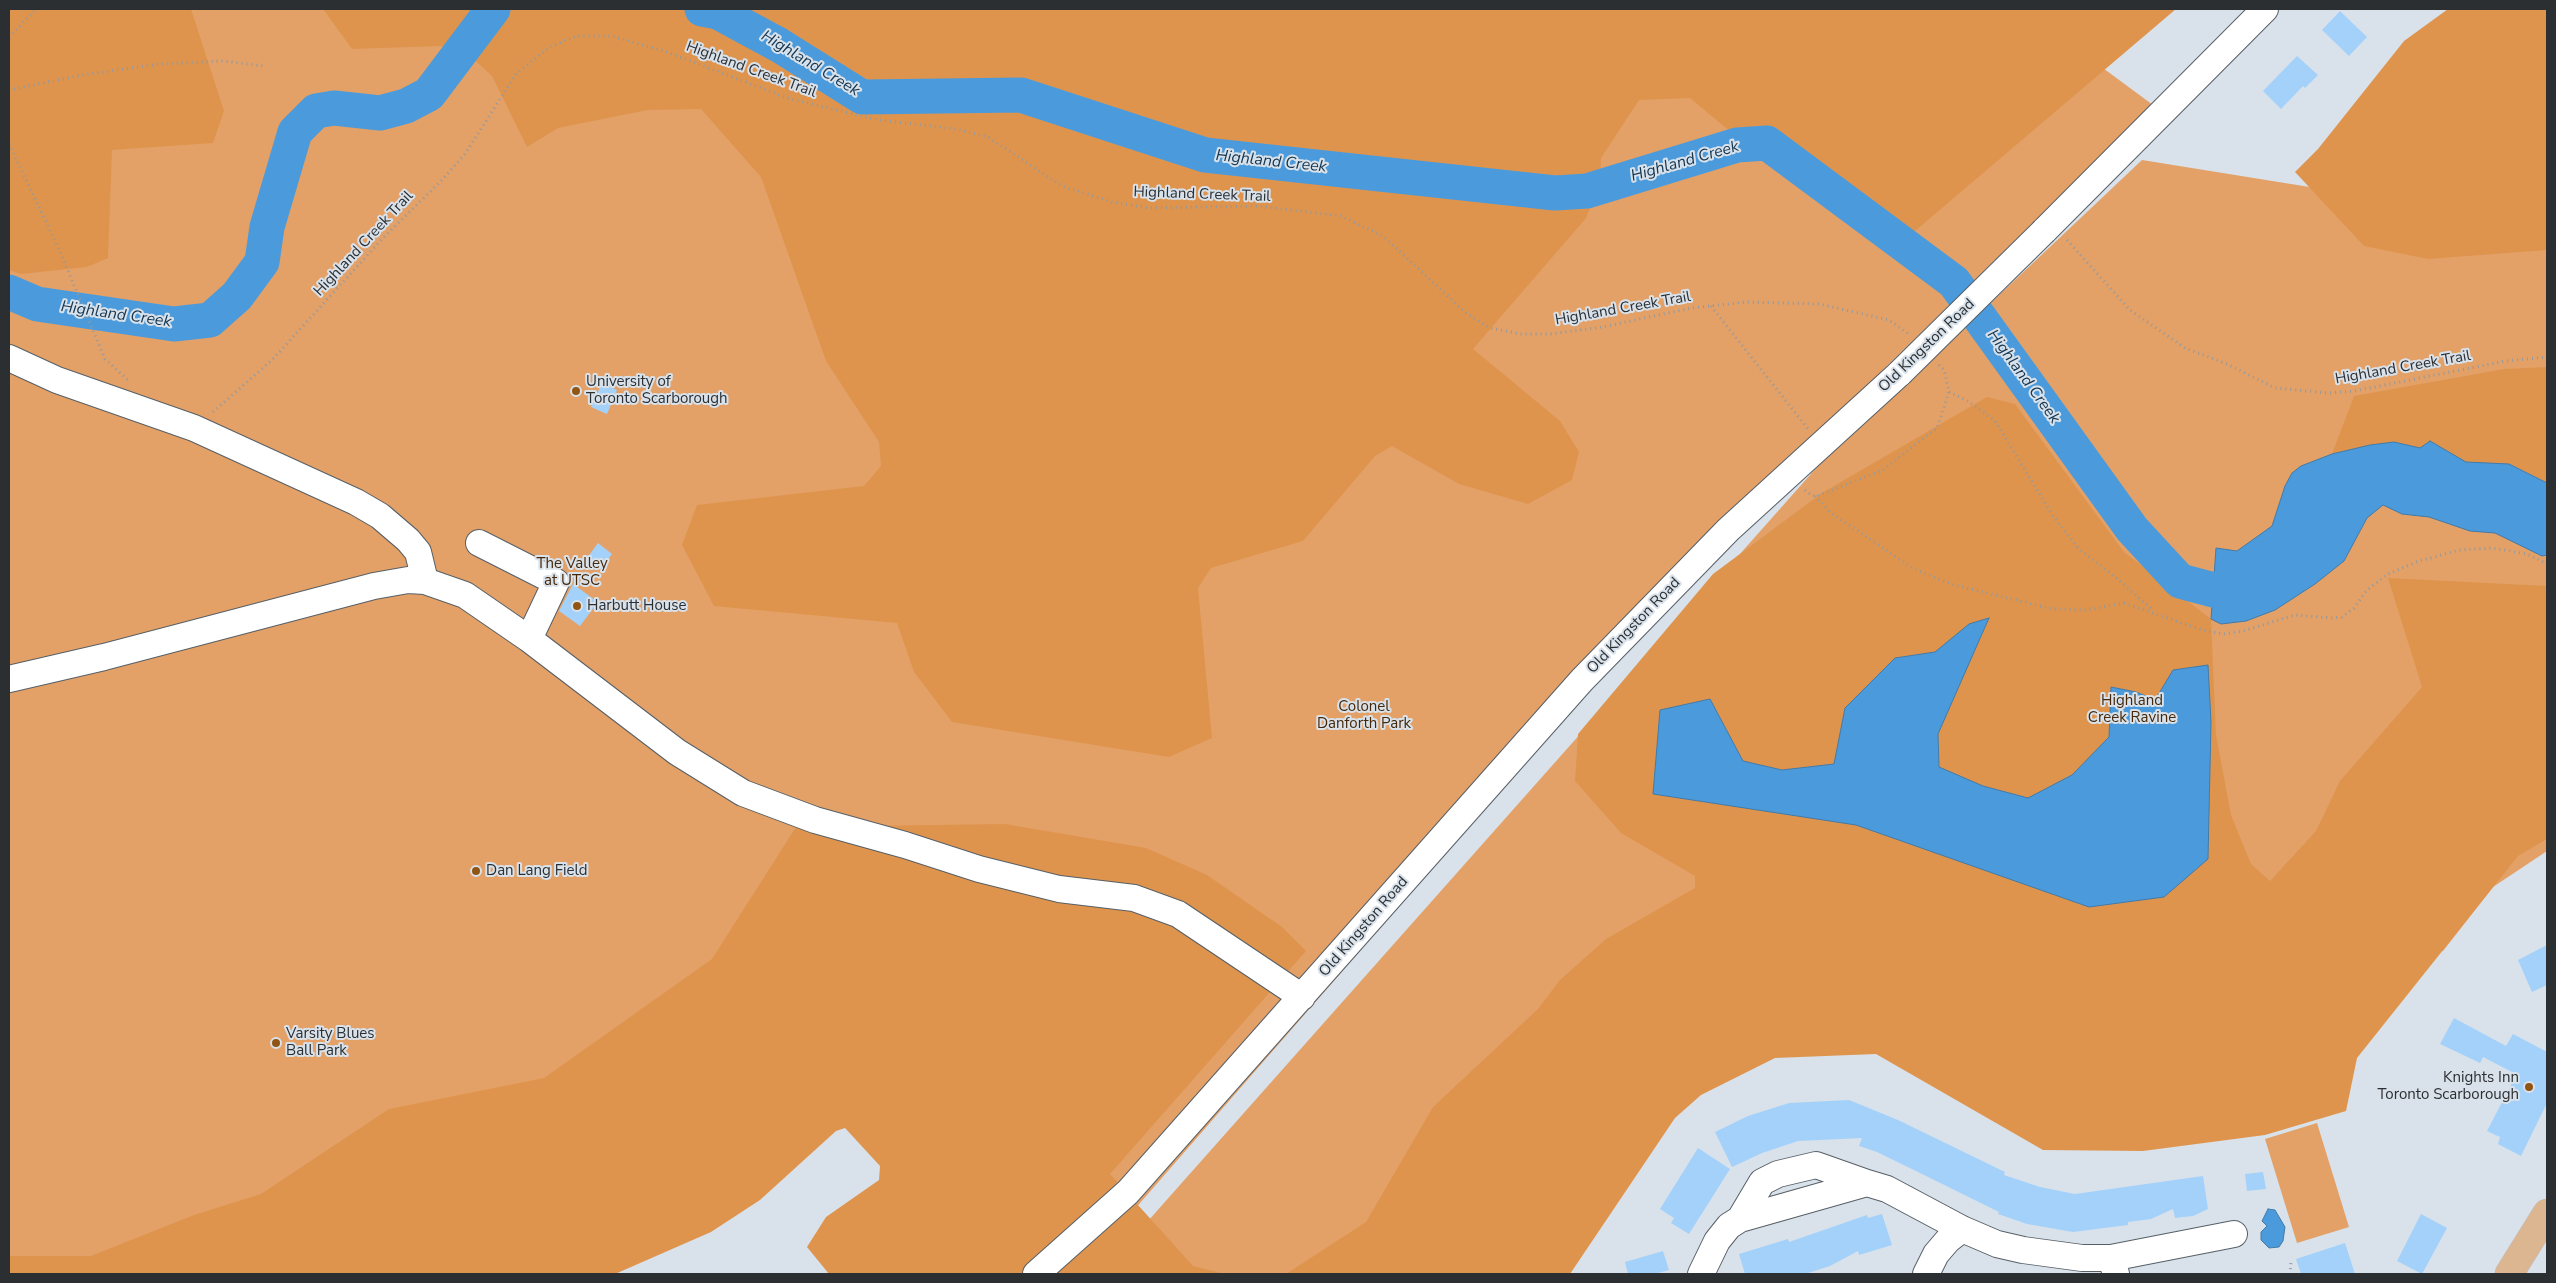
<!DOCTYPE html>
<html>
<head>
<meta charset="utf-8">
<style>
  body { margin:0 }
  #map { position:relative; width:2556px; height:1283px; overflow:hidden; background:#d9e2eb; font-family:"Nunito Sans",sans-serif }
  canvas { display:block }
  .frame { position:absolute; inset:0; border:10px solid #2b2f32; pointer-events:none }
</style>
</head>
<body>
<div id="map">
<canvas width="2556" height="1283"></canvas>
<div class="frame"></div>
</div>
<script>
const ctx = document.querySelector('canvas').getContext('2d');
ctx.lineJoin = 'round';
function paint(path, color) {
  ctx.fillStyle = color;
  ctx.fill(path, 'evenodd');
}
function poly(rows) {
  const path = new Path2D();
  for (const r of rows) {
    path.moveTo(r[0], r[1]);
    for (let i = 2; i < r.length; i += 2) path.lineTo(r[i], r[i + 1]);
  }
  return path;
}
function strokePath(path, color, width, dash) {
  ctx.strokeStyle = color;
  ctx.lineWidth = width;
  ctx.lineCap = dash ? 'butt' : 'round';
  ctx.setLineDash(dash || []);
  ctx.stroke(path);
}
function drawText(font, color, halo, rows, align = 'center') {
  ctx.font = font + ' "Nunito Sans",sans-serif';
  ctx.lineWidth = 4;
  ctx.setLineDash([]);
  ctx.textBaseline = 'middle';
  ctx.strokeStyle = halo;
  ctx.fillStyle = color;
  for (const [text, x, y, turn = 0] of rows) {
    ctx.save();
    ctx.translate(x, y);
    ctx.rotate((+turn || 0) * Math.PI / 180);
    ctx.textAlign = isNaN(turn) ? turn : align;
    if (halo) ctx.strokeText(text, 0, 0);
    ctx.fillText(text, 0, 0);
    ctx.restore();
  }
}
paint(poly([
  [9,9,2023,9,2153,105,1770,481,1120,1226,932,1053,515,1274,9,1274],
  [2547,64,2547,851,2493,887,2443,951,1819,1013,1682,1037,1501,1274,1142,1274,1132,1239,1818,466,2142,160,2322,189],
  [2317,1123,2349,1227,2297,1243,2265,1139]
]), '#e3a167');
paint(poly([
  [9,9,191,9,224,111,213,143,112,150,108,258,87,267,21,274,9,270],
  [323,9,2176,9,1915,231,1805,165,1726,128,1690,98,1639,100,1601,158,1600,184,1586,218,1473,349,1560,421,1579,452,1572,480,1528,504,1459,484,1392,446,1375,456,1303,541,1211,568,1198,588,1212,738,1169,757,952,722,914,672,897,623,714,606,682,545,697,505,864,486,881,466,879,442,826,361,761,177,701,109,648,110,558,128,527,147,492,76,466,52,441,46,352,49],
  [2448,9,2547,9,2547,250,2428,259,2364,246,2295,172,2318,149,2404,41],
  [2547,367,2547,483,2509,464,2466,462,2430,441,2420,448,2394,442,2332,454,2354,396,2504,369],
  [1987,397,2015,404,2124,552,2211,619,2216,735,2231,815,2251,864,2270,881,2316,831,2340,781,2422,687,2388,578,2547,586,2547,839,2518,856,2357,1058,2346,1111,2265,1135,2143,1151,2043,1150,1876,1054,1775,1058,1701,1095,1675,1118,1570,1274,1286,1274,1366,1222,1433,1107,1538,1009,1560,980,1606,939,1695,888,1695,876,1621,833,1575,781,1578,734,1713,574,1822,493],
  [1005,824,1146,848,1207,875,1282,927,1306,951,1110,1174,1193,1266,1225,1274,829,1274,807,1247,826,1217,879,1180,880,1166,845,1128,836,1131,760,1200,711,1232,615,1274,9,1274,9,1256,91,1256,194,1215,261,1194,389,1109,544,1078,712,959,796,827]
]), '#df944e');
const water = poly([
  [2430,441,2466,462,2509,464,2547,483,2547,555,2542,556,2495,533,2470,531,2429,517,2402,514,2383,505,2367,518,2344,561,2315,584,2275,610,2246,621,2221,624,2211,619,2216,548,2237,551,2272,526,2285,486,2292,473,2301,466,2332,454,2370,445,2394,442,2420,448,2430,441],
  [1989,618,1938,734,1939,767,1983,786,2028,798,2072,775,2109,737,2111,687,2136,692,2155,700,2173,670,2208,665,2211,722,2208,859,2164,897,2089,907,1856,825,1653,794,1660,710,1710,699,1743,761,1782,770,1834,764,1845,708,1895,658,1935,652,1969,624,1989,618],
  [2268,1209,2275,1210,2285,1227,2283,1241,2279,1247,2269,1248,2261,1240,2261,1232,2267,1226,2262,1221,2268,1209]
]);
paint(water, '#4b9bdc');
strokePath(water, '#417ba9', 1);
strokePath(poly([
  [702,9,718,12,779,45,862,97,1021,95,1205,155,1555,193,1587,191,1737,145,1767,143,1954,282,2132,529,2180,581,2225,593,2245,594,2258,587],
  [9,292,37,304,174,324,210,320,237,296,262,262,267,227,295,132,316,111,334,108,380,113,406,106,429,94,493,9]
]), '#4b9bdc', 35);
paint(poly([
  [2340,11,2367,37,2349,56,2322,30],
  [2297,56,2318,75,2305,88,2303,86,2281,109,2263,91],
  [602,383,617,390,607,414,591,407],
  [598,543,612,554,601,569,587,558],
  [573,584,595,600,595,606,580,626,559,611],
  [2547,945,2547,985,2532,992,2518,960],
  [2454,1018,2506,1046,2513,1034,2547,1052,2547,1103,2521,1156,2498,1144,2500,1137,2487,1131,2513,1081,2511,1080,2514,1073,2483,1057,2480,1063,2440,1044],
  [1849,1100,1898,1120,2005,1172,2004,1175,2040,1187,2075,1194,2203,1176,2208,1209,2193,1216,2175,1218,2173,1209,2151,1219,2128,1222,2128,1225,2073,1232,2027,1224,1998,1214,1999,1212,1922,1174,1877,1152,1859,1146,1862,1138,1798,1141,1762,1153,1732,1167,1715,1132,1748,1116,1789,1103],
  [1698,1148,1730,1169,1689,1234,1671,1223,1674,1218,1660,1209],
  [2263,1172,2266,1189,2247,1191,2245,1174],
  [1882,1214,1892,1245,1859,1255,1858,1251,1830,1266,1805,1274,1745,1274,1739,1254,1788,1239,1789,1242,1867,1215,1868,1218],
  [2421,1214,2447,1228,2422,1274,2397,1261],
  [2345,1243,2355,1274,2301,1274,2296,1259],
  [1663,1251,1669,1270,1654,1274,1628,1274,1625,1262]
]), '#a3d1fa');
const minor = poly([
  [2044,231,2265,9],
  [9,358,57,380,194,428,356,502,380,516,408,540,418,552,425,581],
  [479,543,556,582,529,639],
  [9,679,104,657,374,586,408,580,425,581,465,595,529,639,677,752,743,793,815,820,905,845,979,869,1059,889,1134,898,1178,914,1302,997],
  [1740,1219,1762,1182,1778,1174,1816,1165,1867,1183],
  [2111,1258,2234,1234],
  [1036,1274,1128,1192,1582,680,1728,530,1900,373],
  [1701,1274,1717,1241,1729,1226,1740,1219,1867,1183,1887,1189,1962,1229,1997,1244,2023,1250,2082,1258,2111,1258,2116,1274],
  [1926,1274,1936,1254,1948,1240,1962,1229]
]);
const major = poly([
  [2509,1274,2547,1213]
]);
strokePath(minor, '#575f66', 28);
strokePath(major, '#bfc1c2', 29);
strokePath(poly([
  [9,37,36,9],
  [9,90,82,75,159,64,223,61,264,66],
  [9,144,58,247,105,359,128,380],
  [2067,240,2130,310,2185,348,2227,364,2275,388,2329,393,2354,391,2506,361,2547,357],
  [1711,306,1808,429],
  [1949,392,1968,401,1995,421,2053,516,2078,548,2107,570,2153,610],
  [213,412,273,359,384,237,442,180,465,154,516,74,550,47,576,36,611,36,664,51,790,99,879,120,956,129,988,137,1062,186,1112,202,1149,208,1258,206,1341,216,1383,236,1466,313,1490,328,1521,334,1550,334,1603,327,1691,308,1747,302,1819,304,1889,320,1910,335],
  [1805,490,1811,495,1817,496,1883,470,1937,428,1949,392,1944,370,1938,364],
  [1815,496,1830,512,1914,569,1951,584,2052,609,2087,610,2124,603,2202,630,2223,634,2243,631,2295,615,2332,618,2342,617,2354,608,2367,590,2388,574,2416,562,2459,550,2492,548,2527,554,2547,564],
  [2290,1274,2291,1262]
]), '#92999f', 3, [1, 4]);
strokePath(minor, '#fff', 26);
strokePath(major, '#dcb591', 28);
const minorBridge = poly([
  [1900,373,2044,231]
]);
strokePath(minorBridge, '#575f66', 28, []);
strokePath(minorBridge, '#fff', 26);
for (const [x, y, r, color] of [
  [576,391,5,"#905514"],
  [577,606,5,"#905514"],
  [476,871,5,"#905514"],
  [276,1043,5,"#905514"],
  [2529,1087,5,"#905514"]
]) {
  const dot = new Path2D();
  dot.arc(x, y, r, 0, 2 * Math.PI);
  ctx.fillStyle = color;
  ctx.fill(dot);
  strokePath(dot, '#d9e2eb', 2);
}
drawText('15px', '#2b2f32', '#d9e2eb', [
  ["Highland Creek Trail",751,70,20],
  ["Highland Creek Trail",1202,195,2],
  ["Highland Creek Trail",364,244,-47],
  ["Highland Creek Trail",1623,309,-10],
  ["Old Kingston Road",1927,346,-44],
  ["Highland Creek Trail",2403,368,-10],
  ["Old Kingston Road",1634,626,-46],
  ["Old Kingston Road",1364,927,-49]
]);
drawText('15px', '#2b2f32', '#d9e2eb', [
  ["University of",586,382],
  ["Toronto Scarborough",586,399],
  ["Harbutt House",587,606],
  ["Dan Lang Field",486,871],
  ["Varsity Blues",286,1034],
  ["Ball Park",286,1051],
  ["Knights Inn",2519,1078,"right"],
  ["Toronto Scarborough",2519,1095,"right"]
], 'left');
drawText('15px', '#462809', '#d9e2eb', [
  ["The Valley",572,564],
  ["at UTSC",572,581],
  ["Highland",2132,701],
  ["Creek Ravine",2132,718],
  ["Colonel",1364,707],
  ["Danforth Park",1364,724]
]);
drawText('italic 16px', '#143651', '#d9e2eb', [
  ["Highland Creek",810,64,31],
  ["Highland Creek",1271,162,6],
  ["Highland Creek",1685,162,-16],
  ["Highland Creek",116,315,8],
  ["Highland Creek",2023,377,54]
]);
</script>
</body>
</html>
